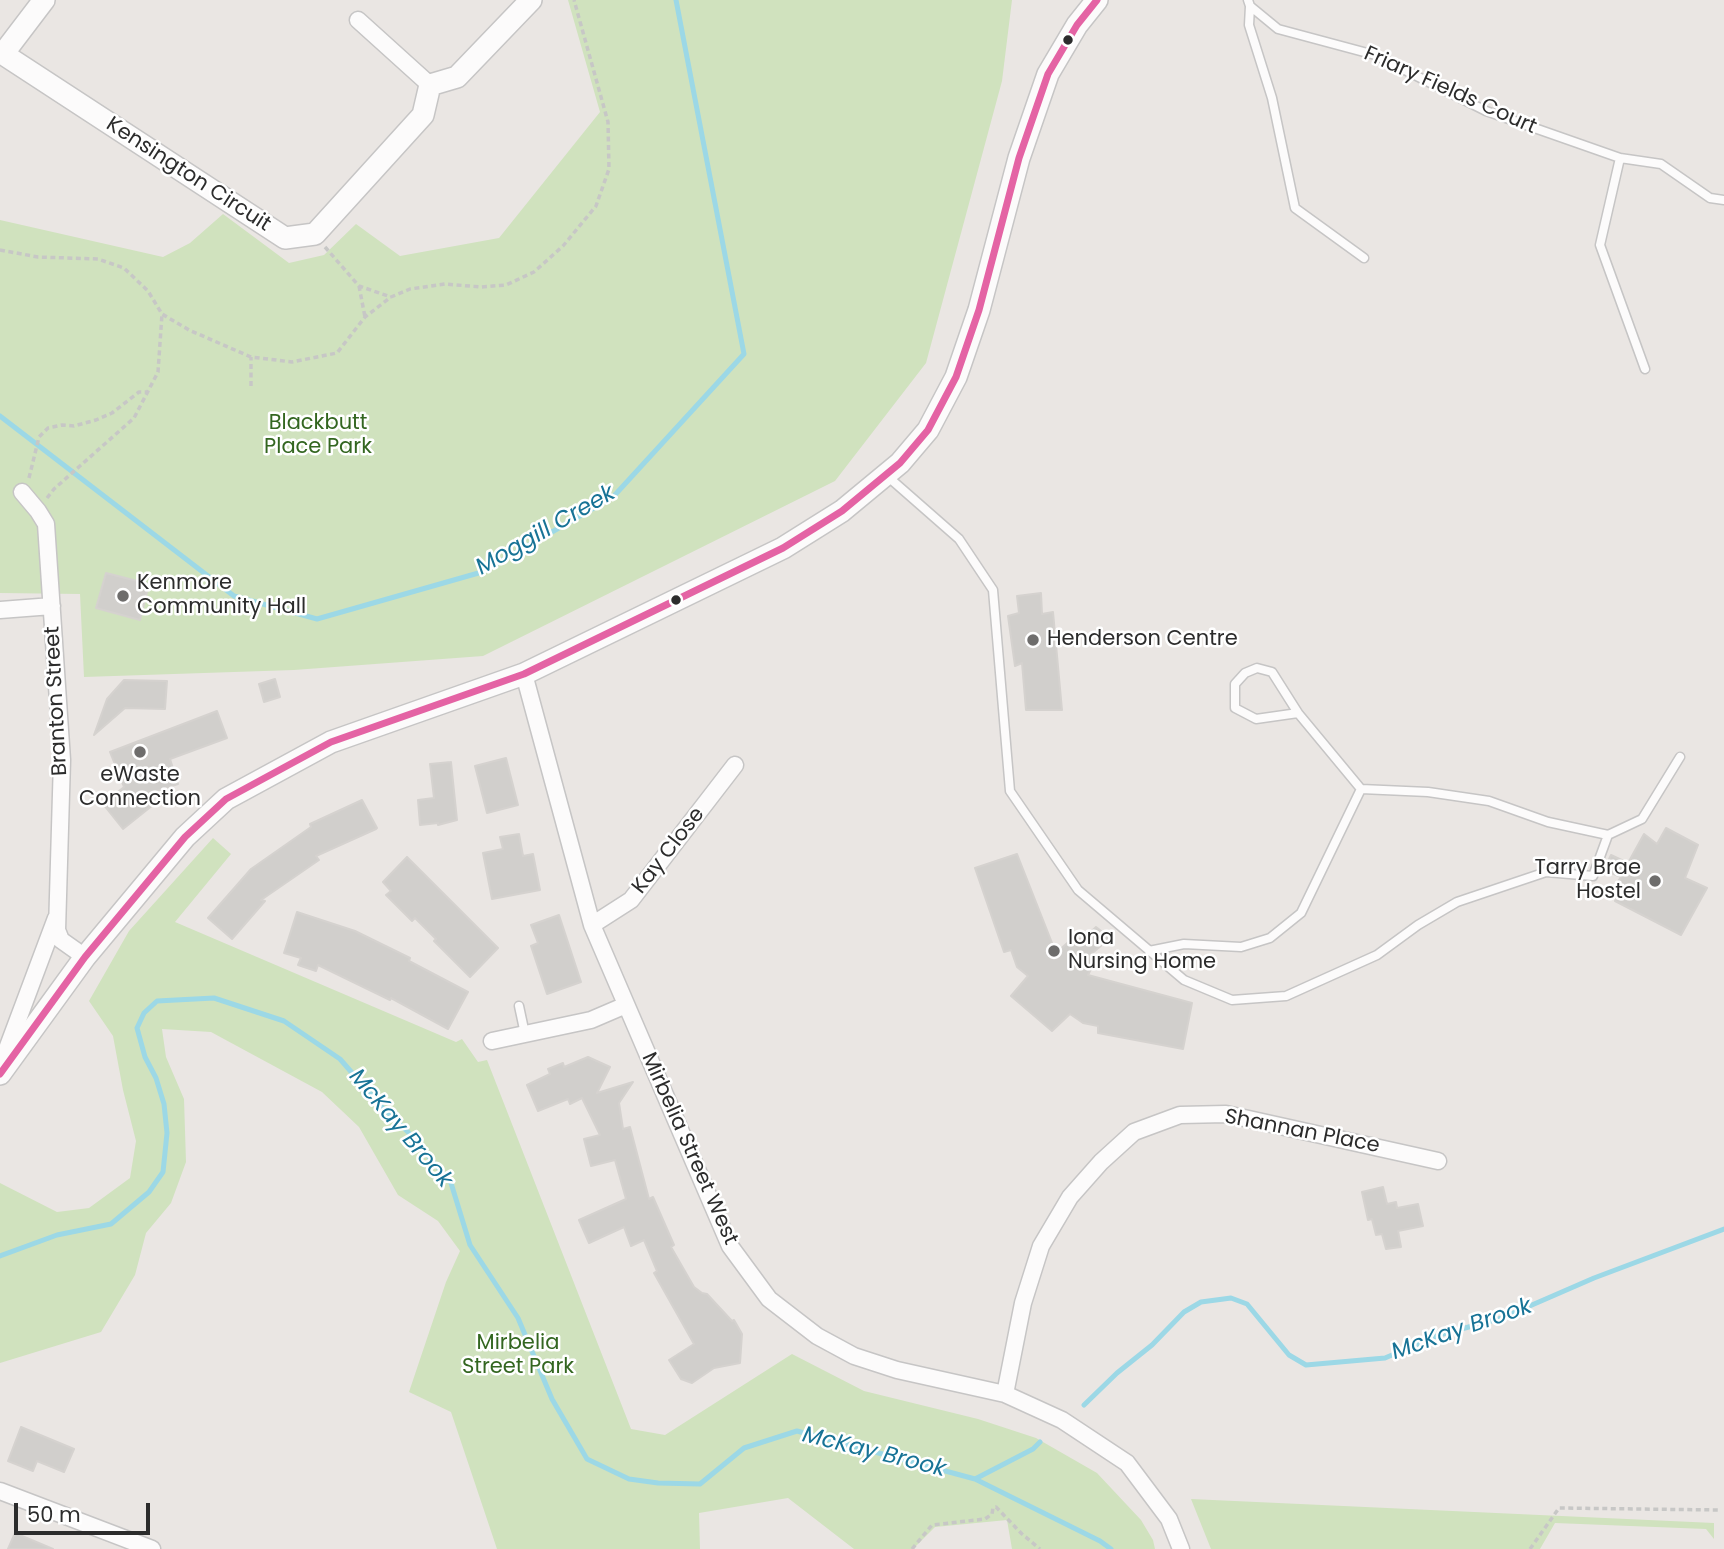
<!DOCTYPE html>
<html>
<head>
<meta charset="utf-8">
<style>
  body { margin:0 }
  #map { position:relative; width:1724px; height:1549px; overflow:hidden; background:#eae6e3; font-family:Poppins,sans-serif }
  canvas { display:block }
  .scale { position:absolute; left:14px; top:1503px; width:136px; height:32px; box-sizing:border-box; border:4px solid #2c2c2c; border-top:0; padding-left:9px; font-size:21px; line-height:24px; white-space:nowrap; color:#2c2c2c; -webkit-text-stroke:5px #fff; paint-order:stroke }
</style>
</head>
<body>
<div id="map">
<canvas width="1724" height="1549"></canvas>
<div class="scale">50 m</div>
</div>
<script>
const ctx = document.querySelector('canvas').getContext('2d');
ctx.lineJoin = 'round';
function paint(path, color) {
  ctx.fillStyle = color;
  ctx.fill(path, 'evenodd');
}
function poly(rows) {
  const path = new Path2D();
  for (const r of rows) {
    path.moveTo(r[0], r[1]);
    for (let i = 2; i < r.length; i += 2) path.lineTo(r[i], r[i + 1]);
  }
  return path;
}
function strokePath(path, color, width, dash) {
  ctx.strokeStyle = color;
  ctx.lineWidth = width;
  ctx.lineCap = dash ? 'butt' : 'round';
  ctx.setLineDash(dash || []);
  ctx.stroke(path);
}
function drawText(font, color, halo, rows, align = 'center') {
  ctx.font = font + ' Poppins,sans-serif';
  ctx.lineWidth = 5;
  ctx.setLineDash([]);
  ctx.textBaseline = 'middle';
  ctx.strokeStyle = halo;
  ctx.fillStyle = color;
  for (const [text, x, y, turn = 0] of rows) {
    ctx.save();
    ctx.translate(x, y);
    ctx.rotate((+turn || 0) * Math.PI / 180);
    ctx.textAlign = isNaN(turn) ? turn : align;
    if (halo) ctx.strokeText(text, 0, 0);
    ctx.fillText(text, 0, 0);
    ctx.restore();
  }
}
paint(poly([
  [568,0,1012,0,1002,81,926,363,835,481,483,656,294,670,84,677,80,594,0,593,0,220,163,257,190,243,223,214,289,263,324,255,356,224,400,256,499,238,600,112],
  [213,838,231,854,175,922,456,1042,462,1039,478,1062,487,1060,631,1429,665,1435,792,1354,864,1391,978,1419,1036,1438,1097,1473,1141,1520,1153,1540,1155,1549,1012,1549,1007,1520,935,1527,913,1549,854,1549,788,1498,699,1513,700,1549,497,1549,451,1412,409,1392,446,1282,460,1251,438,1221,398,1195,359,1127,322,1092,211,1032,162,1029,166,1057,184,1099,186,1162,171,1203,146,1233,135,1275,101,1332,0,1363,0,1183,57,1212,89,1208,130,1178,136,1141,123,1090,113,1036,89,1001,129,931],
  [1191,1499,1714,1523,1714,1539,1706,1529,1555,1523,1540,1549,1211,1549]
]), '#d0e2be');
strokePath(poly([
  [0,416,234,596,317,619,482,572,613,497,744,354,676,0],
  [0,1256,57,1235,111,1224,149,1192,163,1172,167,1133,164,1104,156,1078,145,1057,137,1028,144,1013,157,1001,214,998,284,1021,340,1059,381,1106,408,1132,451,1183,470,1245,518,1318,552,1399,587,1459,629,1479,658,1483,700,1484,744,1448,797,1431,975,1479,1100,1541,1111,1549],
  [1084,1405,1117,1373,1152,1345,1184,1312,1201,1302,1231,1298,1247,1304,1289,1355,1306,1365,1385,1358,1439,1335,1502,1318,1594,1278,1724,1229],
  [975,1479,1033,1449,1040,1442]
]), '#9cd8e6', 5);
const building = poly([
  [106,573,149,584,140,620,96,608,106,573],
  [1041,593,1042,614,1053,612,1062,710,1026,710,1022,663,1015,666,1008,616,1019,613,1017,596,1041,593],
  [275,679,280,697,264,702,259,684,275,679],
  [124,680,167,681,165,709,125,708,94,735,107,699,124,680],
  [217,711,227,738,170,759,178,784,145,795,153,805,123,829,103,804,124,787,110,752,217,711],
  [506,758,518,805,487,813,475,766,506,758],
  [451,762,457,820,438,825,438,823,420,825,418,800,434,798,430,764,451,762],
  [362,800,377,828,376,829,316,856,319,860,261,900,265,901,232,939,208,918,251,869,311,827,310,824,362,800],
  [1666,828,1698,845,1685,878,1707,888,1681,935,1615,901,1622,886,1616,884,1621,877,1604,870,1611,855,1628,863,1644,834,1657,844,1666,828],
  [519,834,523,856,533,854,540,890,492,899,483,853,503,849,500,837,519,834],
  [1017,854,1056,953,1074,937,1082,940,1096,927,1110,938,1089,956,1093,965,1088,975,1192,1003,1183,1049,1098,1033,1098,1026,1083,1023,1070,1014,1052,1031,1011,996,1028,976,1017,967,1011,950,1004,952,975,868,1017,854],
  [407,857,498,948,470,977,434,941,436,939,415,918,412,921,386,895,391,891,383,882,407,857],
  [297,912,355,931,410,958,409,961,468,992,448,1029,391,998,390,1000,318,965,316,971,298,965,301,958,284,953,297,912],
  [559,915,581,982,547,994,531,946,538,943,531,925,559,915],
  [588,1057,610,1067,597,1093,633,1082,619,1103,623,1129,630,1127,649,1199,653,1197,674,1245,671,1247,694,1287,702,1293,707,1294,732,1321,734,1320,742,1334,740,1363,714,1368,692,1383,681,1379,669,1360,694,1344,654,1273,657,1271,644,1240,631,1246,624,1227,589,1243,579,1220,626,1199,615,1160,591,1166,584,1139,600,1135,582,1098,570,1104,568,1099,538,1111,527,1085,550,1074,548,1069,563,1063,564,1067,588,1057],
  [1383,1187,1387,1204,1396,1202,1397,1208,1418,1204,1423,1226,1398,1231,1401,1247,1386,1249,1382,1234,1376,1235,1372,1219,1368,1220,1362,1192,1383,1187],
  [21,1427,74,1449,64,1472,37,1461,33,1471,8,1461,21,1427],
  [15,1533,53,1549,8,1549,15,1533]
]);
paint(building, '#d1cfcc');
strokePath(building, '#d5d2cf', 2);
const lane = poly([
  [1248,0,1250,6,1278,29,1375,55,1486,111,1620,158,1661,164,1710,198,1724,200],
  [1250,6,1249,25,1272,98,1295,208,1364,258],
  [1620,158,1600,245,1645,369],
  [886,475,959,539,993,590,1010,791,1078,890,1184,980,1232,1000,1286,996,1377,955,1418,925,1457,902,1546,872,1593,876,1608,835,1642,819,1680,757],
  [1298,713,1272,672,1257,668,1245,673,1235,684,1235,708,1256,719,1298,713,1361,789],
  [1149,951,1184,944,1241,947,1270,938,1301,913,1361,789,1428,792,1489,801,1548,822,1608,835],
  [519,1006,525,1034]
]);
const street = poly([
  [358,20,430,85],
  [22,492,38,511,46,524,62,760,57,930,61,940,85,957],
  [0,610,52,606],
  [524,674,592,925,730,1246,769,1299,817,1336,854,1356,897,1370,1005,1394,1062,1420,1127,1463,1169,1519,1181,1549],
  [592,925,631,900,735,765],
  [492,1041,591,1020,626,1005],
  [1,1065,56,918],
  [1005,1394,1023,1303,1041,1246,1070,1197,1101,1162,1134,1132,1180,1115,1226,1114,1438,1161],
  [0,1491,152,1549]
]);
const secondary = poly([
  [44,0,3,54,285,238,315,234,423,115,430,85,457,77,531,0],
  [0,1074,85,957,185,837,226,799,331,742,524,674,783,548,842,511,900,463,928,430,956,377,979,310,1019,158,1048,74,1077,25,1097,0]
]);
strokePath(lane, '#c6c5c5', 11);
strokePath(street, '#c6c5c5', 19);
strokePath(secondary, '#c6c5c5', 24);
strokePath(poly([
  [325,247,359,286,391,297],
  [0,250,38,257,98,259,124,268,148,291,162,314,189,330,251,357,292,362,337,353,365,317,391,297,410,289,445,284,481,287,506,285,534,272,563,246,596,206,609,169,608,122,574,0],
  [359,286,365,317],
  [251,386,251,357],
  [29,478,39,437,48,428,62,425,74,426,96,420,112,413,139,392,147,392],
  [47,498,54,489,134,418,158,372,162,314],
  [912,1549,932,1525,985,1519,992,1514,993,1508,996,1507,1022,1534,1040,1549],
  [1530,1549,1559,1508,1720,1510]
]), '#c7c7c6', 3.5, [5, 3.5]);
strokePath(lane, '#fcfbfb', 8);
strokePath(street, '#fcfbfb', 16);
strokePath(secondary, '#fcfbfb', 21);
strokePath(poly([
  [0,1074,85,957,185,837,226,799,331,742,524,674,783,548,842,511,900,463,928,430,956,377,979,310,1019,158,1048,74,1077,25,1097,0]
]), '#e463a4', 7);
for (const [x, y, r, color] of [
  [1068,40,6,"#2c2c2c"],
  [123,596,7,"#6e6d6c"],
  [676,600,6,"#2c2c2c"],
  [1033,640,7,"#6e6d6c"],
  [140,752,7,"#6e6d6c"],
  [1655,881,7,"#6e6d6c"],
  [1054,951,7,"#6e6d6c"]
]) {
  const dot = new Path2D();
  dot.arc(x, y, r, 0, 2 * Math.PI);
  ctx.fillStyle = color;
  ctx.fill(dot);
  strokePath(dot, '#fff', 2.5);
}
drawText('21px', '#2c2c2c', '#fff', [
  ["Friary Fields Court",1450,91,24],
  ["Kensington Circuit",188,175,33],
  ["Branton Street",57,701,-93],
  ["Kay Close",669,851,-52],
  ["Shannan Place",1302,1132,11],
  ["Mirbelia Street West",689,1149,66]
]);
drawText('21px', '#336620', '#fff', [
  ["Blackbutt",318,424],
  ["Place Park",318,448],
  ["Mirbelia",518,1344],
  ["Street Park",518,1368]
]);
drawText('21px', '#2c2c2c', '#fff', [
  ["Kenmore",137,584],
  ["Community Hall",137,608],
  ["Henderson Centre",1047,640],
  ["eWaste",140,776,"center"],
  ["Connection",140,800,"center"],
  ["Tarry Brae",1641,869,"right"],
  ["Hostel",1641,893,"right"],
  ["Iona",1068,939],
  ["Nursing Home",1068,963]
], 'left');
drawText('italic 23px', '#177396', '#fff', [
  ["Moggill Creek",546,531,-30],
  ["McKay Brook",400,1129,50],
  ["McKay Brook",1462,1330,-19],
  ["McKay Brook",874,1453,14]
]);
</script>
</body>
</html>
